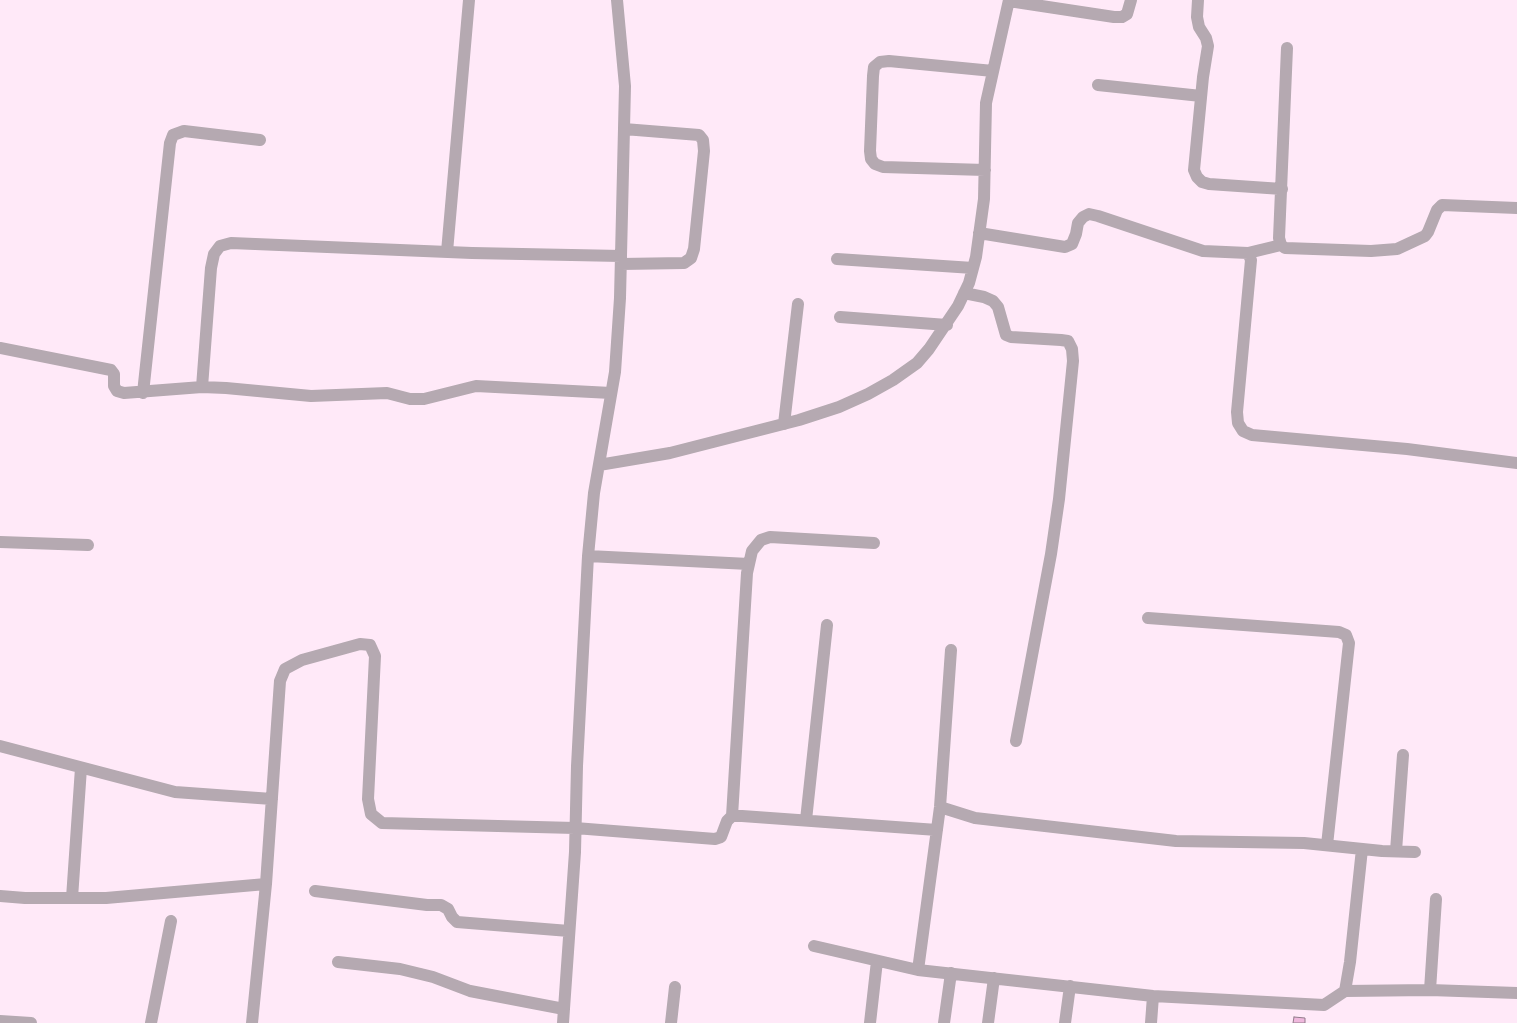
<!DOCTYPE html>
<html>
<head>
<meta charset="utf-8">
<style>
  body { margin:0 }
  canvas { display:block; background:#ffe9f8 }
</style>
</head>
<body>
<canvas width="1517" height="1023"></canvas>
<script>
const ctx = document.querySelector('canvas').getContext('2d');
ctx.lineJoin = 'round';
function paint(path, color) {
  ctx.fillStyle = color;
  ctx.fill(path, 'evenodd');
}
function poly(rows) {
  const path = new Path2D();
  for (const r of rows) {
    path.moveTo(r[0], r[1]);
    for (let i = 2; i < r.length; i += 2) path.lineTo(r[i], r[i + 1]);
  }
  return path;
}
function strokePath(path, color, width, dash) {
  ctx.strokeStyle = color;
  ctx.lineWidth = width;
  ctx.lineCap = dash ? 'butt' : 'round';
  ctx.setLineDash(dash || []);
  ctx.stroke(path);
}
const building = poly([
  [1294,1017,1305,1018,1305,1023,1293,1023,1294,1017]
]);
paint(building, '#efb8dd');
strokePath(building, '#927b8b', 1);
strokePath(poly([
  [1198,0,1197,17,1199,27,1206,38,1208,46,1203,77,1194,170,1197,177,1202,182,1209,184,1282,189],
  [1009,1,1114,17,1122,17,1127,14,1131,0],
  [1287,48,1279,238,1281,245,1285,248,1371,251,1397,249,1425,236,1428,232,1437,210,1442,205,1517,208],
  [1098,85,1201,96],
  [985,170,883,167,875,164,871,159,870,151,873,76,874,67,880,62,889,61,993,71],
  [979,233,1065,247,1072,244,1076,234,1078,223,1083,217,1089,214,1098,216,1203,251,1248,253,1251,260,1237,412,1238,423,1243,431,1252,435,1407,449,1517,463],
  [447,252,469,0],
  [1248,253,1281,245],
  [837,259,973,268],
  [621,264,684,263,691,258,694,249,704,151,703,140,699,135,624,129],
  [964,293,984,297,993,301,998,307,1006,335,1011,337,1061,340,1068,341,1072,349,1073,361,1059,499,1051,554,1016,741],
  [840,317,947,325],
  [0,348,111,370,114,374,114,386,117,391,124,393,202,387,226,388,311,396,387,393,410,399,424,399,476,386,611,393],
  [202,387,211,268,214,254,220,246,231,243,472,253,621,256],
  [143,393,170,143,173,135,184,131,260,140],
  [784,424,798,304],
  [599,465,670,453,799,420,839,407,868,394,893,380,917,363,929,349,958,306,969,283,976,257,984,199,986,103,1009,0],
  [0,542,88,545],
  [588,556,749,564],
  [1148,618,1339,632,1346,635,1349,643,1348,652,1327,845],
  [0,746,175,792,272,799],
  [940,807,975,818,1176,841,1304,843,1382,851,1415,852],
  [732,816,747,573,752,551,761,540,770,537,874,543],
  [806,820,827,625],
  [1396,851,1403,755],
  [315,891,427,905,441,905,448,909,452,917,457,922,569,931],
  [0,896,25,898,106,898,266,884],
  [72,898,81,768],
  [814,946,918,970,1153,996,1324,1005,1345,991,1430,990,1517,993],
  [338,962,400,969,433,977,470,991,564,1009],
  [918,970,940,807,951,650],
  [1430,990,1436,899],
  [1345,991,1350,962,1362,849],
  [0,1021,31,1023],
  [151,1023,171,921],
  [252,1023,266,884,280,681,285,669,302,660,360,644,370,645,375,656,368,799,371,814,382,823,575,828,715,839,721,837,727,821,732,816,742,816,937,830],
  [563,1023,575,852,577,766,588,556,594,493,615,372,620,298,625,86,617,0],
  [671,1023,675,987],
  [870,1023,877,961],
  [944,1023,951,973],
  [988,1023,994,978],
  [1065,1023,1070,986],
  [1151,1023,1153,996]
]), '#b5a9b1', 12);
</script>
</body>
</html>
